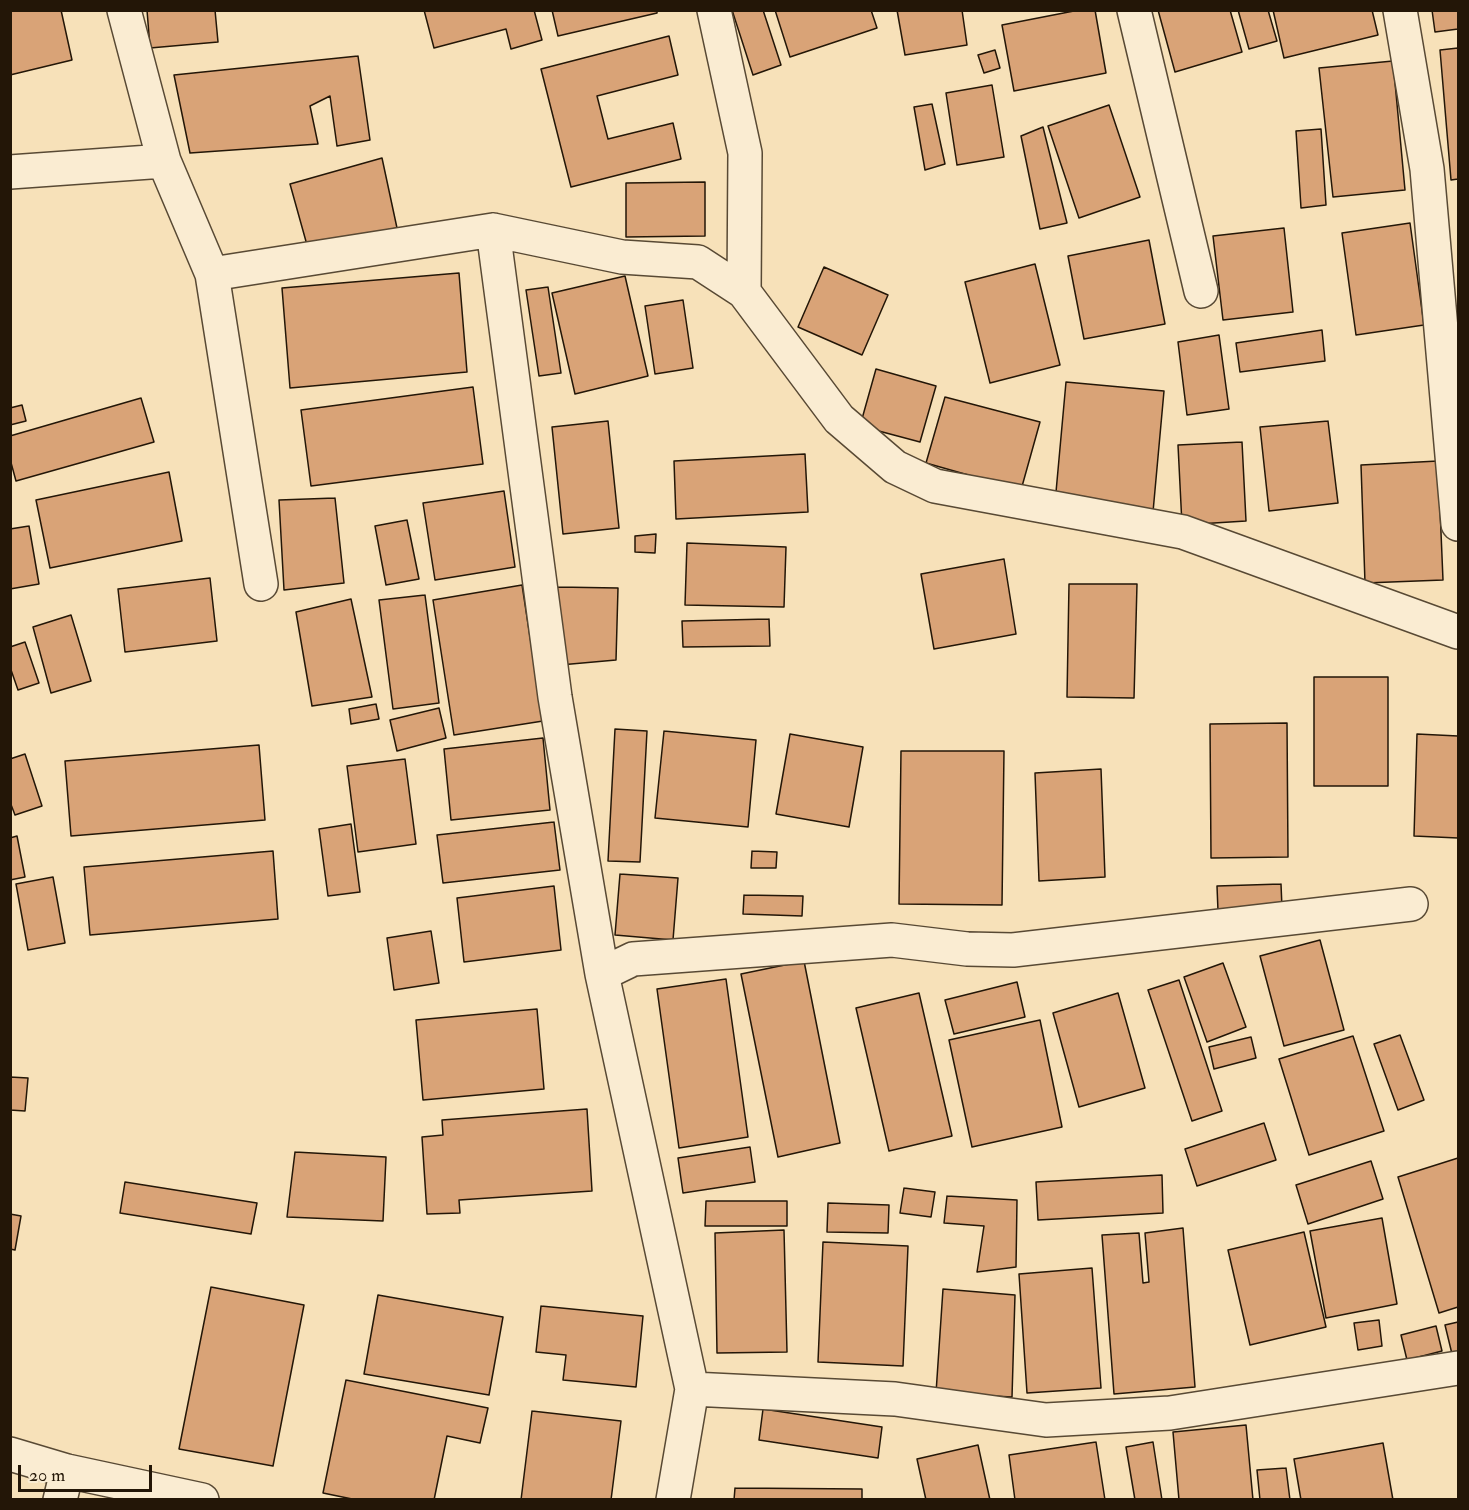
<!DOCTYPE html>
<html>
<head>
<meta charset="utf-8">
<style>
  body { margin:0 }
  #map { position:relative; width:1469px; height:1510px; overflow:hidden; background:#f7e1b9; font-family:"IM FELL Double Pica",serif }
  canvas { display:block }
  .frame { position:absolute; inset:0; border:12px solid #231607; pointer-events:none }
  .scale { position:absolute; left:18px; top:1465px; width:134px; height:27px; box-sizing:border-box; border:3px solid #231607; border-top:0; padding-left:8px; font-size:18px; line-height:21px; white-space:nowrap; color:#231607; -webkit-text-stroke:4px #faecd2; paint-order:stroke }
</style>
</head>
<body>
<div id="map">
<canvas width="1469" height="1510"></canvas>
<div class="frame"></div>
<div class="scale">20 m</div>
</div>
<script>
const ctx = document.querySelector('canvas').getContext('2d');
ctx.lineJoin = 'round';
function paint(path, color) {
  ctx.fillStyle = color;
  ctx.fill(path, 'evenodd');
}
function poly(rows) {
  const path = new Path2D();
  for (const r of rows) {
    path.moveTo(r[0], r[1]);
    for (let i = 2; i < r.length; i += 2) path.lineTo(r[i], r[i + 1]);
  }
  return path;
}
function strokePath(path, color, width, dash) {
  ctx.strokeStyle = color;
  ctx.lineWidth = width;
  ctx.lineCap = dash ? 'butt' : 'round';
  ctx.setLineDash(dash || []);
  ctx.stroke(path);
}
const building = poly([
  [10,10,61,10,72,60,10,75,10,10],
  [147,10,215,10,218,42,150,48,147,10],
  [424,10,534,10,542,40,511,49,506,29,434,48,424,10],
  [552,10,657,10,657,13,558,36,552,10],
  [732,10,763,10,781,65,753,75,732,10],
  [775,10,871,10,877,28,790,57,775,10],
  [897,10,962,10,967,45,905,55,897,10],
  [1079,10,1095,10,1106,73,1014,91,1002,25,1079,10],
  [1158,10,1230,10,1242,52,1175,72,1158,10],
  [1238,10,1268,10,1277,41,1249,49,1238,10],
  [1273,10,1372,10,1378,35,1284,58,1273,10],
  [1432,10,1458,10,1458,29,1435,32,1432,10],
  [669,36,678,75,597,96,608,139,673,123,681,159,571,187,541,69,669,36],
  [1458,48,1458,179,1451,180,1440,50,1458,48],
  [995,50,1000,68,984,73,978,55,995,50],
  [358,56,370,140,337,146,330,96,310,106,318,144,190,153,174,75,358,56],
  [1393,61,1405,190,1333,197,1319,68,1393,61],
  [992,85,1004,157,957,165,946,93,992,85],
  [932,104,945,164,925,170,914,107,932,104],
  [1109,105,1140,197,1079,218,1048,126,1109,105],
  [1043,127,1067,223,1040,229,1021,136,1043,127],
  [1321,129,1326,205,1301,208,1296,131,1321,129],
  [382,158,397,228,307,245,290,184,382,158],
  [705,182,705,236,626,237,626,183,705,182],
  [1410,223,1424,325,1356,335,1342,233,1410,223],
  [1284,228,1293,312,1223,320,1213,236,1284,228],
  [1149,240,1165,324,1084,339,1068,256,1149,240],
  [1035,264,1060,365,990,383,965,282,1035,264],
  [824,267,888,295,862,355,798,327,824,267],
  [459,273,467,372,290,388,282,288,459,273],
  [625,276,648,376,575,394,552,293,625,276],
  [548,287,561,373,539,376,526,290,548,287],
  [683,300,693,368,655,374,645,306,683,300],
  [1322,330,1325,361,1240,372,1236,343,1322,330],
  [1219,335,1229,409,1187,415,1178,342,1219,335],
  [876,369,936,386,920,442,860,426,876,369],
  [1066,382,1164,391,1153,512,1055,503,1066,382],
  [473,387,483,464,311,486,301,410,473,387],
  [945,397,1040,422,1021,490,926,463,945,397],
  [141,398,154,442,16,481,10,459,10,436,141,398],
  [22,405,26,421,10,425,10,408,22,405],
  [608,421,619,528,563,534,552,427,608,421],
  [1328,421,1338,503,1269,511,1260,427,1328,421],
  [1242,442,1246,521,1182,525,1178,445,1242,442],
  [805,454,808,512,676,519,674,461,805,454],
  [1438,461,1443,580,1365,583,1361,465,1438,461],
  [169,472,182,541,50,568,36,500,169,472],
  [504,491,515,567,435,580,423,503,504,491],
  [335,498,344,583,284,590,279,500,335,498],
  [407,520,419,579,386,585,375,526,407,520],
  [29,526,39,584,10,589,10,529,29,526],
  [656,534,655,553,635,552,635,536,656,534],
  [687,543,786,547,784,607,685,605,687,543],
  [1004,559,1016,634,934,649,921,574,1004,559],
  [210,578,217,641,125,652,118,589,210,578],
  [1069,584,1137,584,1134,698,1067,697,1069,584],
  [522,585,543,721,454,735,433,600,522,585],
  [557,587,618,588,616,660,560,665,557,587],
  [425,595,439,703,393,709,379,600,425,595],
  [351,599,372,697,312,706,296,612,351,599],
  [71,615,91,681,51,693,33,627,71,615],
  [769,619,770,646,683,647,682,621,769,619],
  [25,642,39,683,18,690,10,667,10,647,25,642],
  [1314,677,1388,677,1388,786,1314,786,1314,677],
  [376,704,379,719,351,724,349,709,376,704],
  [439,708,446,738,397,751,390,720,439,708],
  [1287,723,1288,857,1211,858,1210,724,1287,723],
  [615,729,647,731,640,862,608,861,615,729],
  [664,731,756,740,748,827,655,818,664,731],
  [790,734,863,747,849,827,776,814,790,734],
  [1417,734,1458,736,1458,838,1414,836,1417,734],
  [543,738,550,810,451,820,444,749,543,738],
  [259,745,265,820,71,836,65,761,259,745],
  [901,751,1004,751,1002,905,899,904,901,751],
  [25,754,42,806,15,815,10,802,10,759,25,754],
  [405,759,416,844,358,852,347,766,405,759],
  [1101,769,1105,877,1039,881,1035,773,1101,769],
  [554,822,560,870,443,883,437,835,554,822],
  [351,824,360,892,328,896,319,829,351,824],
  [17,836,25,877,10,880,10,838,17,836],
  [273,851,278,919,90,935,84,867,273,851],
  [752,851,777,852,776,868,751,868,752,851],
  [620,874,678,878,673,940,615,935,620,874],
  [53,877,65,943,28,950,16,884,53,877],
  [1281,884,1282,908,1218,911,1217,886,1281,884],
  [554,886,561,950,464,962,457,898,554,886],
  [744,895,803,896,802,916,743,914,744,895],
  [431,931,439,983,394,990,387,938,431,931],
  [1320,940,1344,1030,1284,1046,1260,956,1320,940],
  [804,961,840,1143,778,1157,741,974,804,961],
  [1223,963,1246,1027,1207,1042,1184,977,1223,963],
  [726,979,748,1137,679,1148,657,989,726,979],
  [1179,980,1222,1111,1192,1121,1148,990,1179,980],
  [1017,982,1025,1017,954,1034,945,1000,1017,982],
  [919,993,952,1136,889,1151,856,1008,919,993],
  [1118,993,1145,1088,1079,1107,1053,1013,1118,993],
  [537,1009,544,1089,423,1100,416,1020,537,1009],
  [1040,1020,1062,1127,972,1147,949,1040,1040,1020],
  [1400,1035,1424,1100,1398,1110,1374,1044,1400,1035],
  [1353,1036,1384,1131,1309,1155,1279,1059,1353,1036],
  [1251,1037,1256,1058,1214,1069,1209,1047,1251,1037],
  [10,1077,28,1078,25,1111,10,1110,10,1077],
  [587,1109,592,1191,459,1200,460,1213,427,1214,422,1137,443,1135,442,1120,587,1109],
  [1264,1123,1276,1160,1197,1186,1185,1149,1264,1123],
  [750,1147,755,1182,683,1193,678,1158,750,1147],
  [295,1152,386,1157,383,1221,287,1217,295,1152],
  [1458,1158,1458,1307,1439,1313,1398,1177,1458,1158],
  [1371,1161,1383,1199,1308,1224,1296,1185,1371,1161],
  [1162,1175,1163,1213,1038,1220,1036,1182,1162,1175],
  [125,1182,257,1203,251,1234,120,1213,125,1182],
  [904,1188,935,1192,931,1217,900,1213,904,1188],
  [947,1196,1017,1200,1016,1267,977,1272,984,1226,944,1223,947,1196],
  [706,1201,787,1201,787,1226,705,1226,706,1201],
  [828,1203,889,1205,888,1233,827,1232,828,1203],
  [10,1214,21,1216,15,1250,10,1249,10,1214],
  [1382,1218,1397,1304,1326,1318,1310,1231,1382,1218],
  [1183,1228,1195,1387,1114,1394,1102,1235,1139,1233,1143,1283,1149,1282,1145,1233,1183,1228],
  [784,1230,787,1352,717,1353,715,1233,784,1230],
  [1304,1232,1326,1327,1250,1345,1228,1250,1304,1232],
  [823,1242,908,1246,903,1366,818,1362,823,1242],
  [1092,1268,1101,1388,1027,1393,1019,1274,1092,1268],
  [211,1287,304,1305,273,1466,179,1449,211,1287],
  [943,1289,1015,1295,1012,1397,936,1393,943,1289],
  [378,1295,503,1317,489,1395,364,1374,378,1295],
  [541,1306,643,1316,636,1387,563,1380,566,1355,536,1352,541,1306],
  [1379,1320,1382,1346,1358,1350,1354,1323,1379,1320],
  [1458,1322,1458,1352,1452,1354,1445,1325,1458,1322],
  [1436,1326,1442,1351,1407,1360,1401,1335,1436,1326],
  [346,1380,488,1408,480,1443,447,1436,434,1500,357,1500,323,1493,346,1380],
  [763,1409,882,1427,878,1458,759,1440,763,1409],
  [532,1411,621,1421,611,1500,521,1500,532,1411],
  [1246,1425,1253,1500,1179,1500,1173,1432,1246,1425],
  [1096,1442,1105,1500,1015,1500,1009,1455,1096,1442],
  [1153,1442,1162,1500,1135,1500,1126,1447,1153,1442],
  [1383,1443,1393,1500,1301,1500,1294,1459,1383,1443],
  [978,1445,990,1500,926,1500,917,1459,978,1445],
  [1286,1468,1290,1500,1260,1500,1257,1470,1286,1468],
  [735,1488,862,1489,862,1500,734,1500,735,1488]
]);
paint(building, '#d9a377');
strokePath(building, '#231607', 1.5);
const minor = poly([
  [124,10,164,161,212,274,261,584],
  [714,10,745,153,744,292],
  [1134,10,1201,291],
  [1400,10,1427,169,1458,524],
  [10,172,164,161],
  [493,230,555,697,602,974,692,1389,673,1500],
  [212,274,493,230,622,257,698,262,744,292,839,419,895,467,935,486,1183,532,1458,632],
  [602,974,633,959,892,940,967,949,1013,950,1411,904],
  [692,1389,895,1399,1046,1420,1170,1413,1458,1368],
  [10,1454,67,1471,202,1500],
  [60,1500,67,1471]
]);
strokePath(minor, '#584934', 36);
strokePath(minor, '#faecd2', 33);
</script>
</body>
</html>
